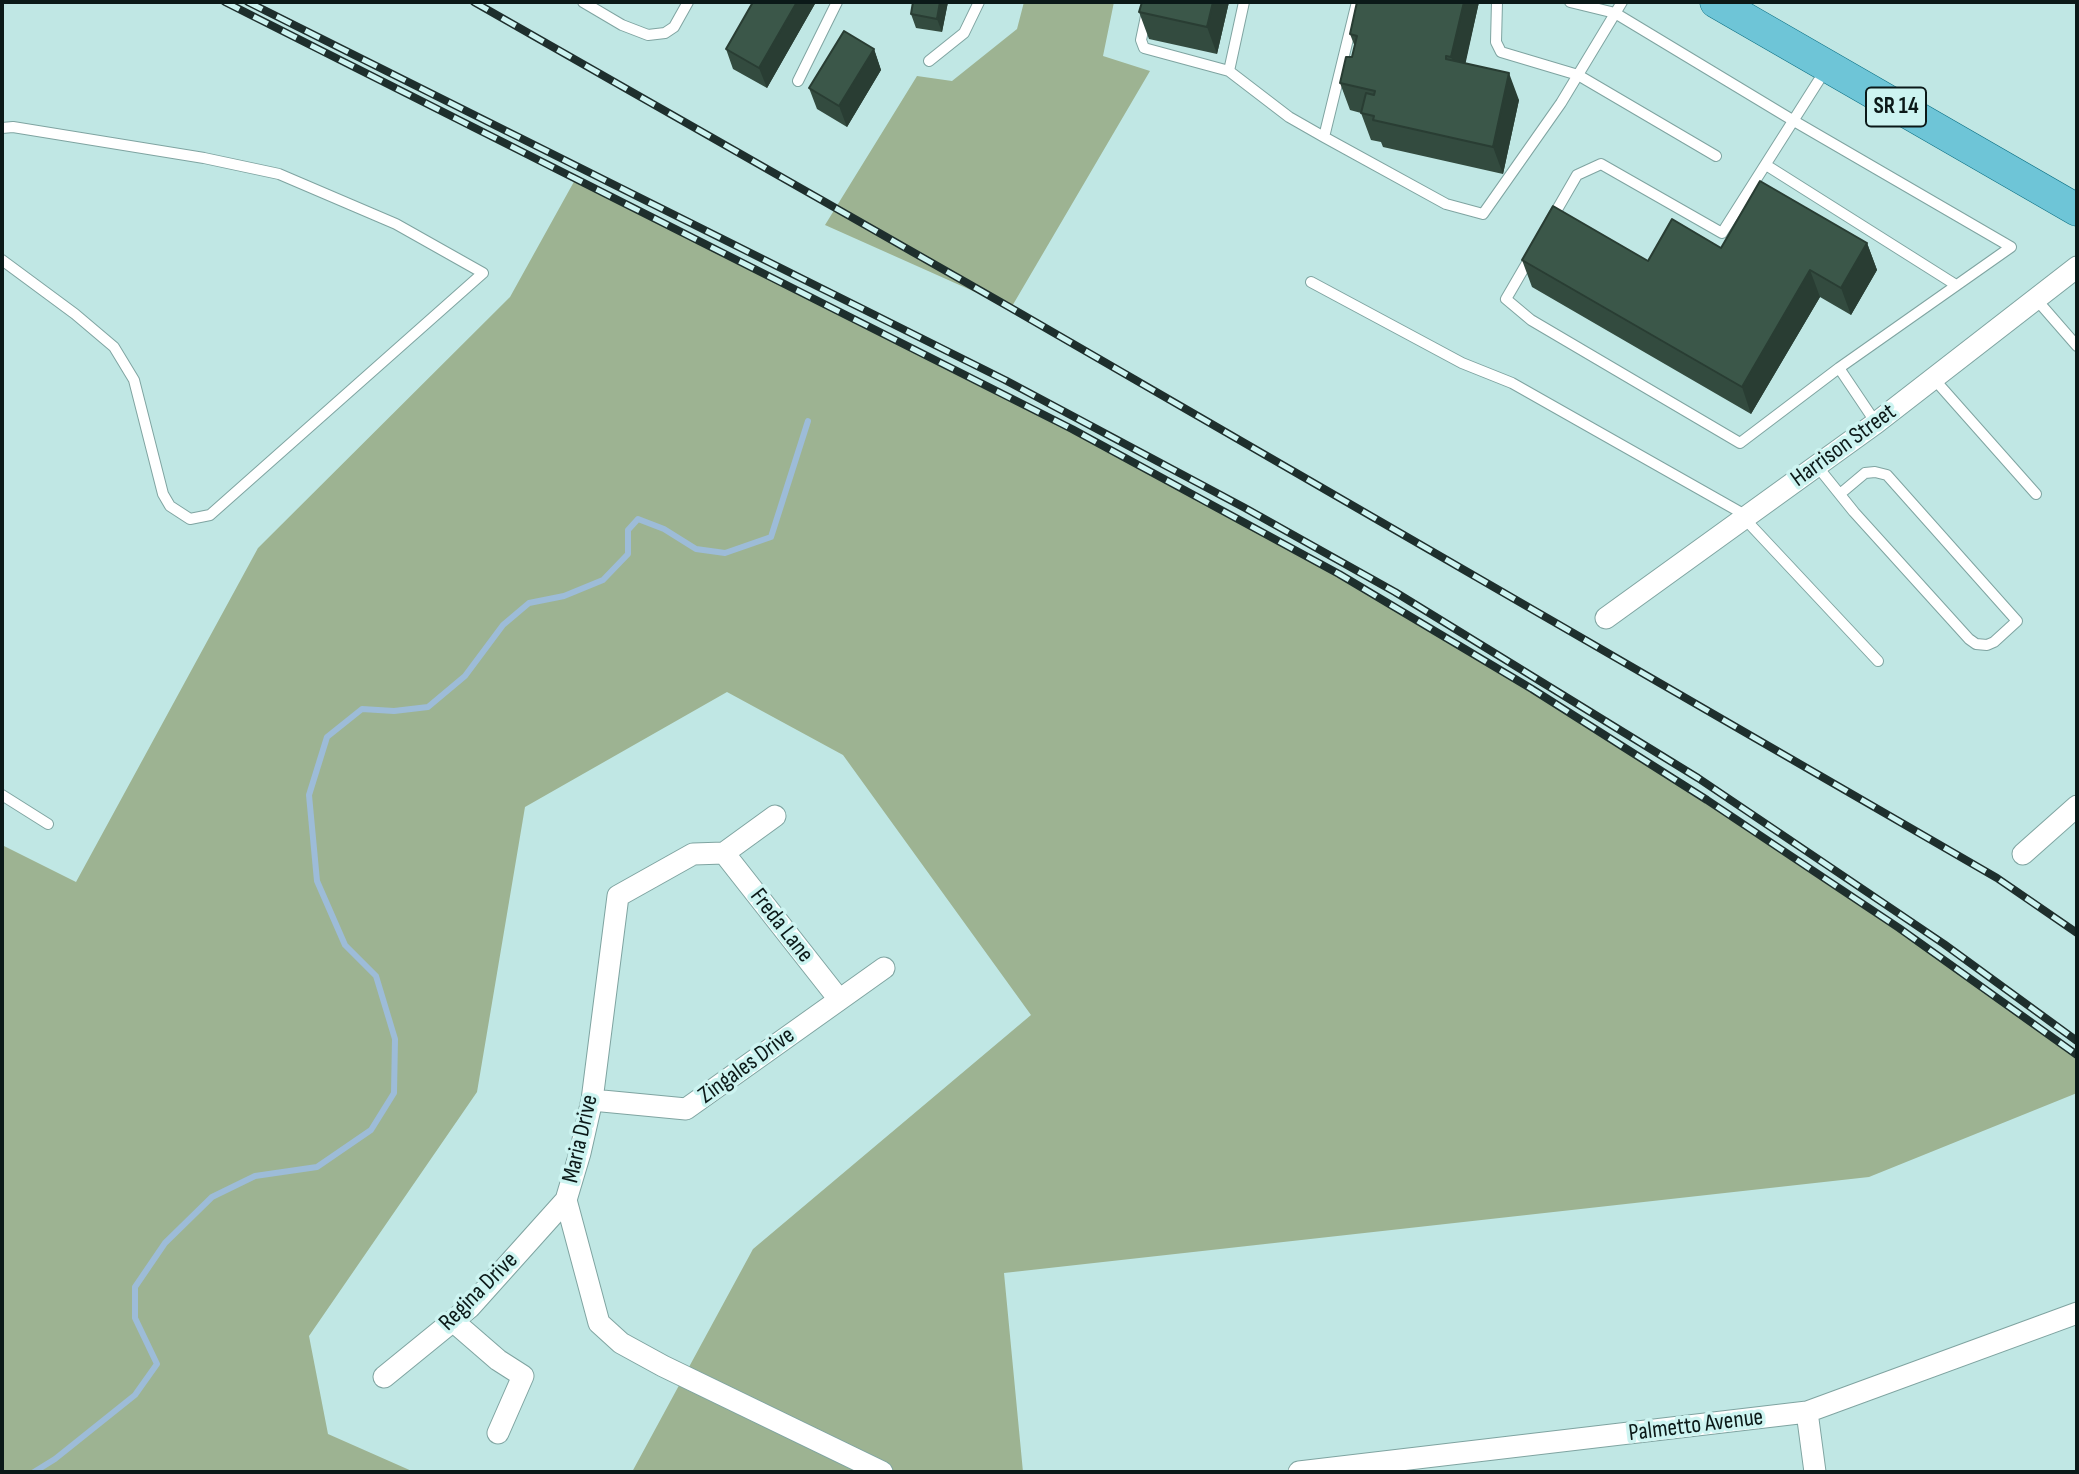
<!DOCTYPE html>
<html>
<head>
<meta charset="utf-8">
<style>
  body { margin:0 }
  #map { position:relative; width:2079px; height:1474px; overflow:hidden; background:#c0e7e4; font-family:"Sofia Sans Condensed",sans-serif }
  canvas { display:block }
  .frame { position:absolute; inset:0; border:4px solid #0b1918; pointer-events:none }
</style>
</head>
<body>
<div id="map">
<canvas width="2079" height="1474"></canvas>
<div class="frame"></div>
</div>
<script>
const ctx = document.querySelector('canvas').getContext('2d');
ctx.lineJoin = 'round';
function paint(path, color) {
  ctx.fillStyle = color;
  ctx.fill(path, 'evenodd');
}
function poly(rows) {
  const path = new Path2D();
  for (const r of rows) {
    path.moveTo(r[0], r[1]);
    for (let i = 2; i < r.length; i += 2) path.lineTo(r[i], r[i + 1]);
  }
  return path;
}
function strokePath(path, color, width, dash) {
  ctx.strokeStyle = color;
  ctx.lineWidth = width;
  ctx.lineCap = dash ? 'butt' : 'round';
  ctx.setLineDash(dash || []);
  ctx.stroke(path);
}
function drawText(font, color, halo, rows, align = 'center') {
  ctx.font = font + ' "Sofia Sans Condensed",sans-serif';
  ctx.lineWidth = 7;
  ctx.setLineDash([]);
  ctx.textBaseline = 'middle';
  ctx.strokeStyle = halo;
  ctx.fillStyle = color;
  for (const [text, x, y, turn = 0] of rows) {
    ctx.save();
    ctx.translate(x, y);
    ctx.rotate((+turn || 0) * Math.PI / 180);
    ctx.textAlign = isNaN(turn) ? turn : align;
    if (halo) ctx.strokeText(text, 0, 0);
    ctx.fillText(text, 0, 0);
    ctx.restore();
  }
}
paint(poly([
  [1024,2,1114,2,1103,56,1150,71,1011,308,825,225,917,76,952,81,1017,29],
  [576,178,1156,473,1339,574,1443,635,1618,742,1800,860,2072,1051,2077,1055,2077,1093,1869,1177,1004,1273,1023,1472,632,1472,753,1249,1031,1015,843,755,727,692,525,807,477,1092,309,1336,328,1434,414,1472,2,1472,2,845,76,882,258,548,510,297]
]), '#9db392');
strokePath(poly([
  [34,1472,55,1459,135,1395,157,1364,135,1318,135,1287,165,1243,212,1197,255,1176,317,1167,371,1130,394,1093,395,1039,376,976,345,945,317,881,309,795,327,737,362,709,394,711,428,707,465,676,503,625,529,603,564,596,603,580,628,554,628,530,638,519,664,529,696,549,725,553,771,537,808,421]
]), '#9dbcd8', 6);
const lane = poly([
  [583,2,622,25,648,35,665,33,674,27,688,2],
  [1149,2,1141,40,1144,48,1229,71],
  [1244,2,1229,71,1289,117,1324,137,1446,204,1483,214,1561,103,1622,2],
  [1497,2,1496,42,1501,52,1578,75,1716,156],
  [1570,2,1615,13,1794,121,2011,247,1839,368],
  [929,61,964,33,979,2],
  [798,81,837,2],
  [2,128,13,127,204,158,279,174,396,224,483,273,210,515,190,519,170,506,163,494,134,380,114,347,75,314,2,260],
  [1324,137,1357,2],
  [1766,165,1956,285],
  [1551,220,1577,175,1601,164,1722,233,1826,69],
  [1531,256,1506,299,1531,320,1740,443,1839,368,1876,423],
  [1311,282,1462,363,1512,383,1747,516],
  [2036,299,2077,346],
  [1934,379,2036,494],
  [1817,466,1854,512,1969,639,1976,644,1987,645,1994,642,2017,621,1887,475,1875,472,1865,473,1840,494],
  [1744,518,1878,661],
  [2,795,48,824]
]);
const street = poly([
  [1606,618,1876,423,2077,267],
  [775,816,724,853,693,854,618,896,592,1100,580,1153,566,1200,599,1323,621,1343,663,1366,882,1472],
  [724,853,838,998],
  [2023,854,2077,806],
  [592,1100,686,1109,884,968],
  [453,1321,498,1360,523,1376,498,1433],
  [384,1377,470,1307,566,1200],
  [1807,1412,1815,1472],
  [1299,1472,1807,1412,2077,1313]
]);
const primary = poly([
  [1716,2,2077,210]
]);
strokePath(lane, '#7fa4a1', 12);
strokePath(street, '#7fa4a1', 23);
strokePath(primary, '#0c6f83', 33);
strokePath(lane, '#fff', 10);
strokePath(street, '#fff', 21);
strokePath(primary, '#6ec5d7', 32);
const rail = poly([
  [225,2,1072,429,1339,574,1532,689,1707,800,1899,928,2077,1055],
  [248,2,1005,380,1245,508,1395,592,1698,778,1944,944,2077,1041],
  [474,2,1011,308,1997,878,2077,933]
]);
strokePath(rail, '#1e2f2d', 8);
strokePath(rail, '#cdf4f1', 5, [16]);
paint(poly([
  [753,2,816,2,767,88,733,69,726,49],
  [948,2,942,32,916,28,911,14],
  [1142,2,1229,2,1217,54,1149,39,1139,12],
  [1357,2,1479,2,1465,63,1519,100,1503,174,1383,147,1381,142,1371,140,1361,113,1350,110,1340,83,1352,57,1355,47,1350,34],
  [874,49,881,70,847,127,817,109,809,88],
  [1867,243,1877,270,1851,315,1820,297,1751,414,1532,287,1522,260,1648,261]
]), '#334b3f');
paint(poly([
  [797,2,816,2,767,88,759,68],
  [940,2,948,2,942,32,937,19],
  [1213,2,1229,2,1217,54,1207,27],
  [1464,2,1479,2,1461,84,1451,57],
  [874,49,881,70,847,127,839,106],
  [1509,73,1519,100,1503,174,1493,147],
  [1867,243,1877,270,1851,315,1841,288],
  [1810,270,1820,297,1751,414,1742,387]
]), '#293d33');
const building = poly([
  [753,2,797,2,759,68,726,49,753,2],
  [913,2,940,2,937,19,911,14,913,2],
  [1142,2,1213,2,1207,27,1139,12,1142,2],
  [1357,2,1464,2,1451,57,1446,56,1446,59,1509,73,1493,147,1373,120,1374,116,1361,113,1366,93,1374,95,1375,91,1340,83,1346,57,1352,57,1357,36,1350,34,1357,2],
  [844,31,874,49,839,106,809,88,844,31],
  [1760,181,1867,243,1841,288,1810,270,1742,387,1522,260,1553,206,1648,261,1672,219,1721,248,1760,181]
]);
paint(building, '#3b5749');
strokePath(building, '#293d33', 2);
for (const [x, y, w] of [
  [1896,107,60]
]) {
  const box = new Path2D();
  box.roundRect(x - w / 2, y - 19.5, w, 39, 5);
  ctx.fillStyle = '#cdf4f1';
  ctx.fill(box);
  strokePath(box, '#0b1918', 2);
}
drawText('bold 23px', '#0b1918', null, [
  ["SR 14",1896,107]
]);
drawText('24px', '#0b1918', '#cdf4f1', [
  ["Harrison Street",1844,446,-36],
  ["Freda Lane",781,926,52],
  ["Zingales Drive",747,1066,-36],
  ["Maria Drive",581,1139,-77],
  ["Regina Drive",479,1292,-45],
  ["Palmetto Avenue",1696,1426,-7]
]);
</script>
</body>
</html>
